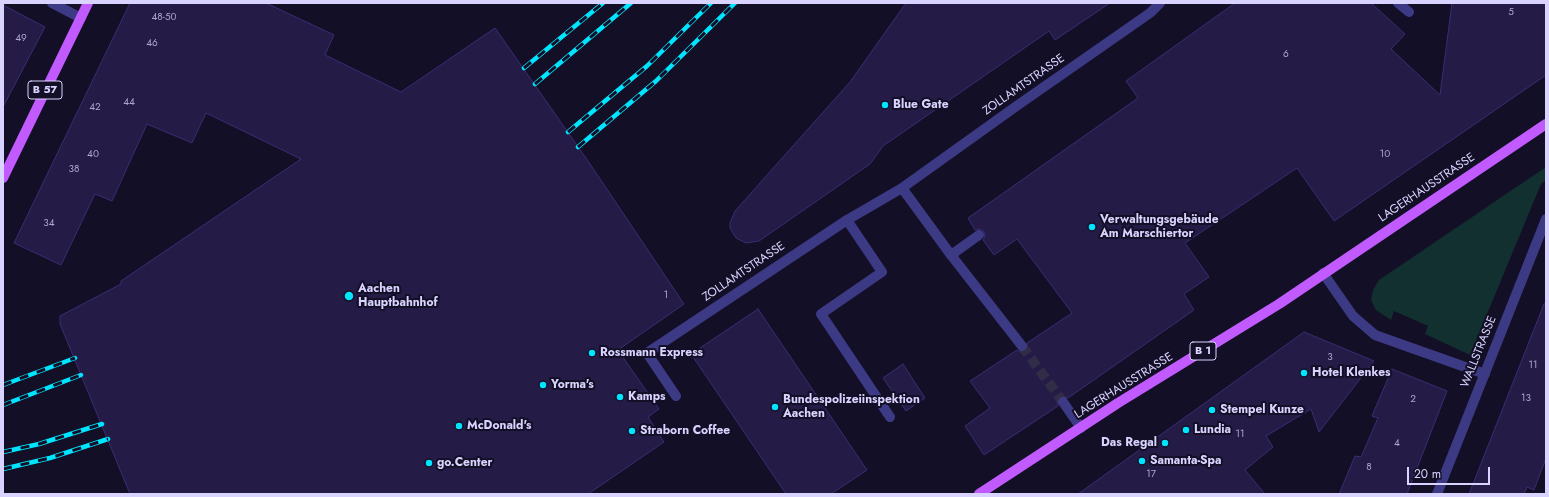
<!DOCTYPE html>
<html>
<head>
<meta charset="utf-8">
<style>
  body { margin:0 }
  #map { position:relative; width:1549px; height:497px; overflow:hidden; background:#130f26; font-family:Jost,sans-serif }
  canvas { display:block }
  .frame { position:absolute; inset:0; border:4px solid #d9d4ff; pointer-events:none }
  .scale { position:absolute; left:1407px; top:467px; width:83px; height:18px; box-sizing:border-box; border:2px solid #d9d4ff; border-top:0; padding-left:5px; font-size:12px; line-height:14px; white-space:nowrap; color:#d9d4ff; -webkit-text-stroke:3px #130f26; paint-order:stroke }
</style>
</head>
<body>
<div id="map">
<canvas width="1549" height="497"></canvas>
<div class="frame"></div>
<div class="scale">20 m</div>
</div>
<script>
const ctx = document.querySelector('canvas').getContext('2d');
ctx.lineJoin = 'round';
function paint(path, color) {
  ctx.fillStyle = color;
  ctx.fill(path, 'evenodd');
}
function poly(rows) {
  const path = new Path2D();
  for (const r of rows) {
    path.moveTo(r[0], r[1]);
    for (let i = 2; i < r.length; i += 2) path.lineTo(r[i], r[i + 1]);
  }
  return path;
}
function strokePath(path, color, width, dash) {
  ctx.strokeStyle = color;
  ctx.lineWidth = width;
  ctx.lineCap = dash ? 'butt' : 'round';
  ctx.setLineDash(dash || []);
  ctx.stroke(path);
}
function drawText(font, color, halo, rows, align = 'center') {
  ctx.font = font + ' Jost,sans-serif';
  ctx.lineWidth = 4;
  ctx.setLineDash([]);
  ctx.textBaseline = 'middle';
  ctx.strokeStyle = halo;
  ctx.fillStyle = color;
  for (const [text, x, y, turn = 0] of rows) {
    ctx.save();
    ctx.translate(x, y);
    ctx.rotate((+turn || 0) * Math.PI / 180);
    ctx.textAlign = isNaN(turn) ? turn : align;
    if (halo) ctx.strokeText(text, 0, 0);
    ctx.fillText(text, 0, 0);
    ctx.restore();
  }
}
paint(poly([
  [1546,167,1546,180,1541,184,1470,355,1425,334,1428,326,1394,311,1391,320,1376,310,1371,300,1373,290,1379,280]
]), '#12302f');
const building = poly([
  [130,3,266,3,334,35,325,55,401,92,495,28,588,161,684,304,618,350,659,409,648,417,664,442,588,494,130,494,60,324,60,316,121,284,121,281,301,159,206,113,192,143,147,124,112,201,95,194,61,265,14,243,130,3],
  [906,3,1110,3,1055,40,1049,31,883,146,870,164,759,241,746,243,736,238,730,228,730,223,735,211,850,82,906,3],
  [1235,3,1371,3,1405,34,1391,49,1440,95,1452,3,1546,3,1546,75,1334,221,1297,168,1185,243,1209,277,1184,294,1194,310,1068,398,1063,396,1059,397,1057,402,1058,406,984,455,965,426,990,408,970,381,1017,350,1020,352,1026,351,1028,348,1027,343,1072,313,1017,239,994,255,983,240,985,237,984,232,981,229,975,230,968,218,1138,98,1126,81,1235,3],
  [3,5,45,27,3,107,3,5],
  [1544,304,1546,304,1546,458,1534,490,1527,487,1524,494,1469,494,1544,304],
  [758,309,867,470,831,494,786,494,691,354,758,309],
  [1304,332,1374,361,1319,432,1311,409,1266,436,1273,447,1245,470,1265,494,1078,494,1304,332],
  [903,364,925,398,906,411,883,378,903,364],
  [1392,369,1447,391,1407,494,1339,494,1355,456,1361,457,1378,418,1372,416,1392,369]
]);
paint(building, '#241b47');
strokePath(building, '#3b2d73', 1);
strokePath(poly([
  [1022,346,1063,402]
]), '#312d47', 10, [10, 5]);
strokePath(poly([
  [1398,3,1409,12],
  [847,220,882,272,821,314,890,417],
  [951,255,979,235]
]), '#3d3a85', 10);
strokePath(poly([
  [52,3,81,18],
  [902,188,951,255,1022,346],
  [1323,273,1353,316,1375,335,1485,374],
  [676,396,647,353,847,220,902,188,1018,105,1150,13,1160,3],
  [1063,402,1081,428],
  [1437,494,1546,219]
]), '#3d3a85', 10);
strokePath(poly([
  [3,178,88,3],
  [979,494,1118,403,1279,304,1546,124]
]), '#c25bff', 10);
const rail = poly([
  [524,68,603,3],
  [535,84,631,3],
  [568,132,647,66,711,3],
  [578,147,656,81,735,3],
  [3,385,75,358],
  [3,405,81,375],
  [3,452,39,444,102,424],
  [3,469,50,458,108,439]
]);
strokePath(rail, '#00e5ff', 4.5);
strokePath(rail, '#130f26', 3, [9]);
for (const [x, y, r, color] of [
  [885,105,4,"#00e5ff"],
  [1092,227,4,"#00e5ff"],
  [349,296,5,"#00e5ff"],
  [592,353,4,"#00e5ff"],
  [1304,373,4,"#00e5ff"],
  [543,385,4,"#00e5ff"],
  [620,397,4,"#00e5ff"],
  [775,407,4,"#00e5ff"],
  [1212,410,4,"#00e5ff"],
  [459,426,4,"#00e5ff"],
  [1186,430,4,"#00e5ff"],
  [632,431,4,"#00e5ff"],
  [1165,443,4,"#00e5ff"],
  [1142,461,4,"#00e5ff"],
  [429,463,4,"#00e5ff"]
]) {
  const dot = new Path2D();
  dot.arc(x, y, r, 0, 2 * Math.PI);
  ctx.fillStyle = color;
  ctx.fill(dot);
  strokePath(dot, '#130f26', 1.5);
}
drawText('10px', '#aca6d1', null, [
  ["5",1511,13],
  ["48-50",164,18],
  ["49",21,39],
  ["46",152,44],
  ["6",1286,55],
  ["44",129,103],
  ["42",95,108],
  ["40",93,155],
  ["10",1385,155],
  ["38",74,170],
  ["34",49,224],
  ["1",666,296],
  ["3",1330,358],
  ["11",1533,366],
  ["13",1526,399],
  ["2",1413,400],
  ["11",1240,435],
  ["4",1397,444],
  ["8",1369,468],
  ["17",1151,475]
]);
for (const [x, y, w] of [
  [45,90,34],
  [1203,351,26]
]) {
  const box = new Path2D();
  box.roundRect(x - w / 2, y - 9, w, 18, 3);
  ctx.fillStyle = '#130f26';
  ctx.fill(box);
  strokePath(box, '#d9d4ff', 1);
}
drawText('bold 11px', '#d9d4ff', null, [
  ["B 57",45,90],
  ["B 1",1203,351]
]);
drawText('12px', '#d9d4ff', '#130f26', [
  ["ZOLLAMTSTRASSE",1024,85,-35],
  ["LAGERHAUSSTRASSE",1427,188,-34],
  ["ZOLLAMTSTRASSE",744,272,-34],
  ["WALLSTRASSE",1479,352,-68],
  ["LAGERHAUSSTRASSE",1124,386,-32]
]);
drawText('bold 12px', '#d9d4ff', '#130f26', [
  ["Blue Gate",893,105],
  ["Verwaltungsgebäude",1100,220],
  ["Am Marschiertor",1100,234],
  ["Aachen",358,289],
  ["Hauptbahnhof",358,303],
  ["Rossmann Express",600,353],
  ["Hotel Klenkes",1312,373],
  ["Yorma's",551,385],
  ["Kamps",628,397],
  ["Bundespolizeiinspektion",783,400],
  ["Aachen",783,414],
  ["Stempel Kunze",1220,410],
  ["McDonald's",467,426],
  ["Lundia",1194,430],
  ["Straborn Coffee",640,431],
  ["Das Regal",1157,443,"right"],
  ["Samanta-Spa",1150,461],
  ["go.Center",437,463]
], 'left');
</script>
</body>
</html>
